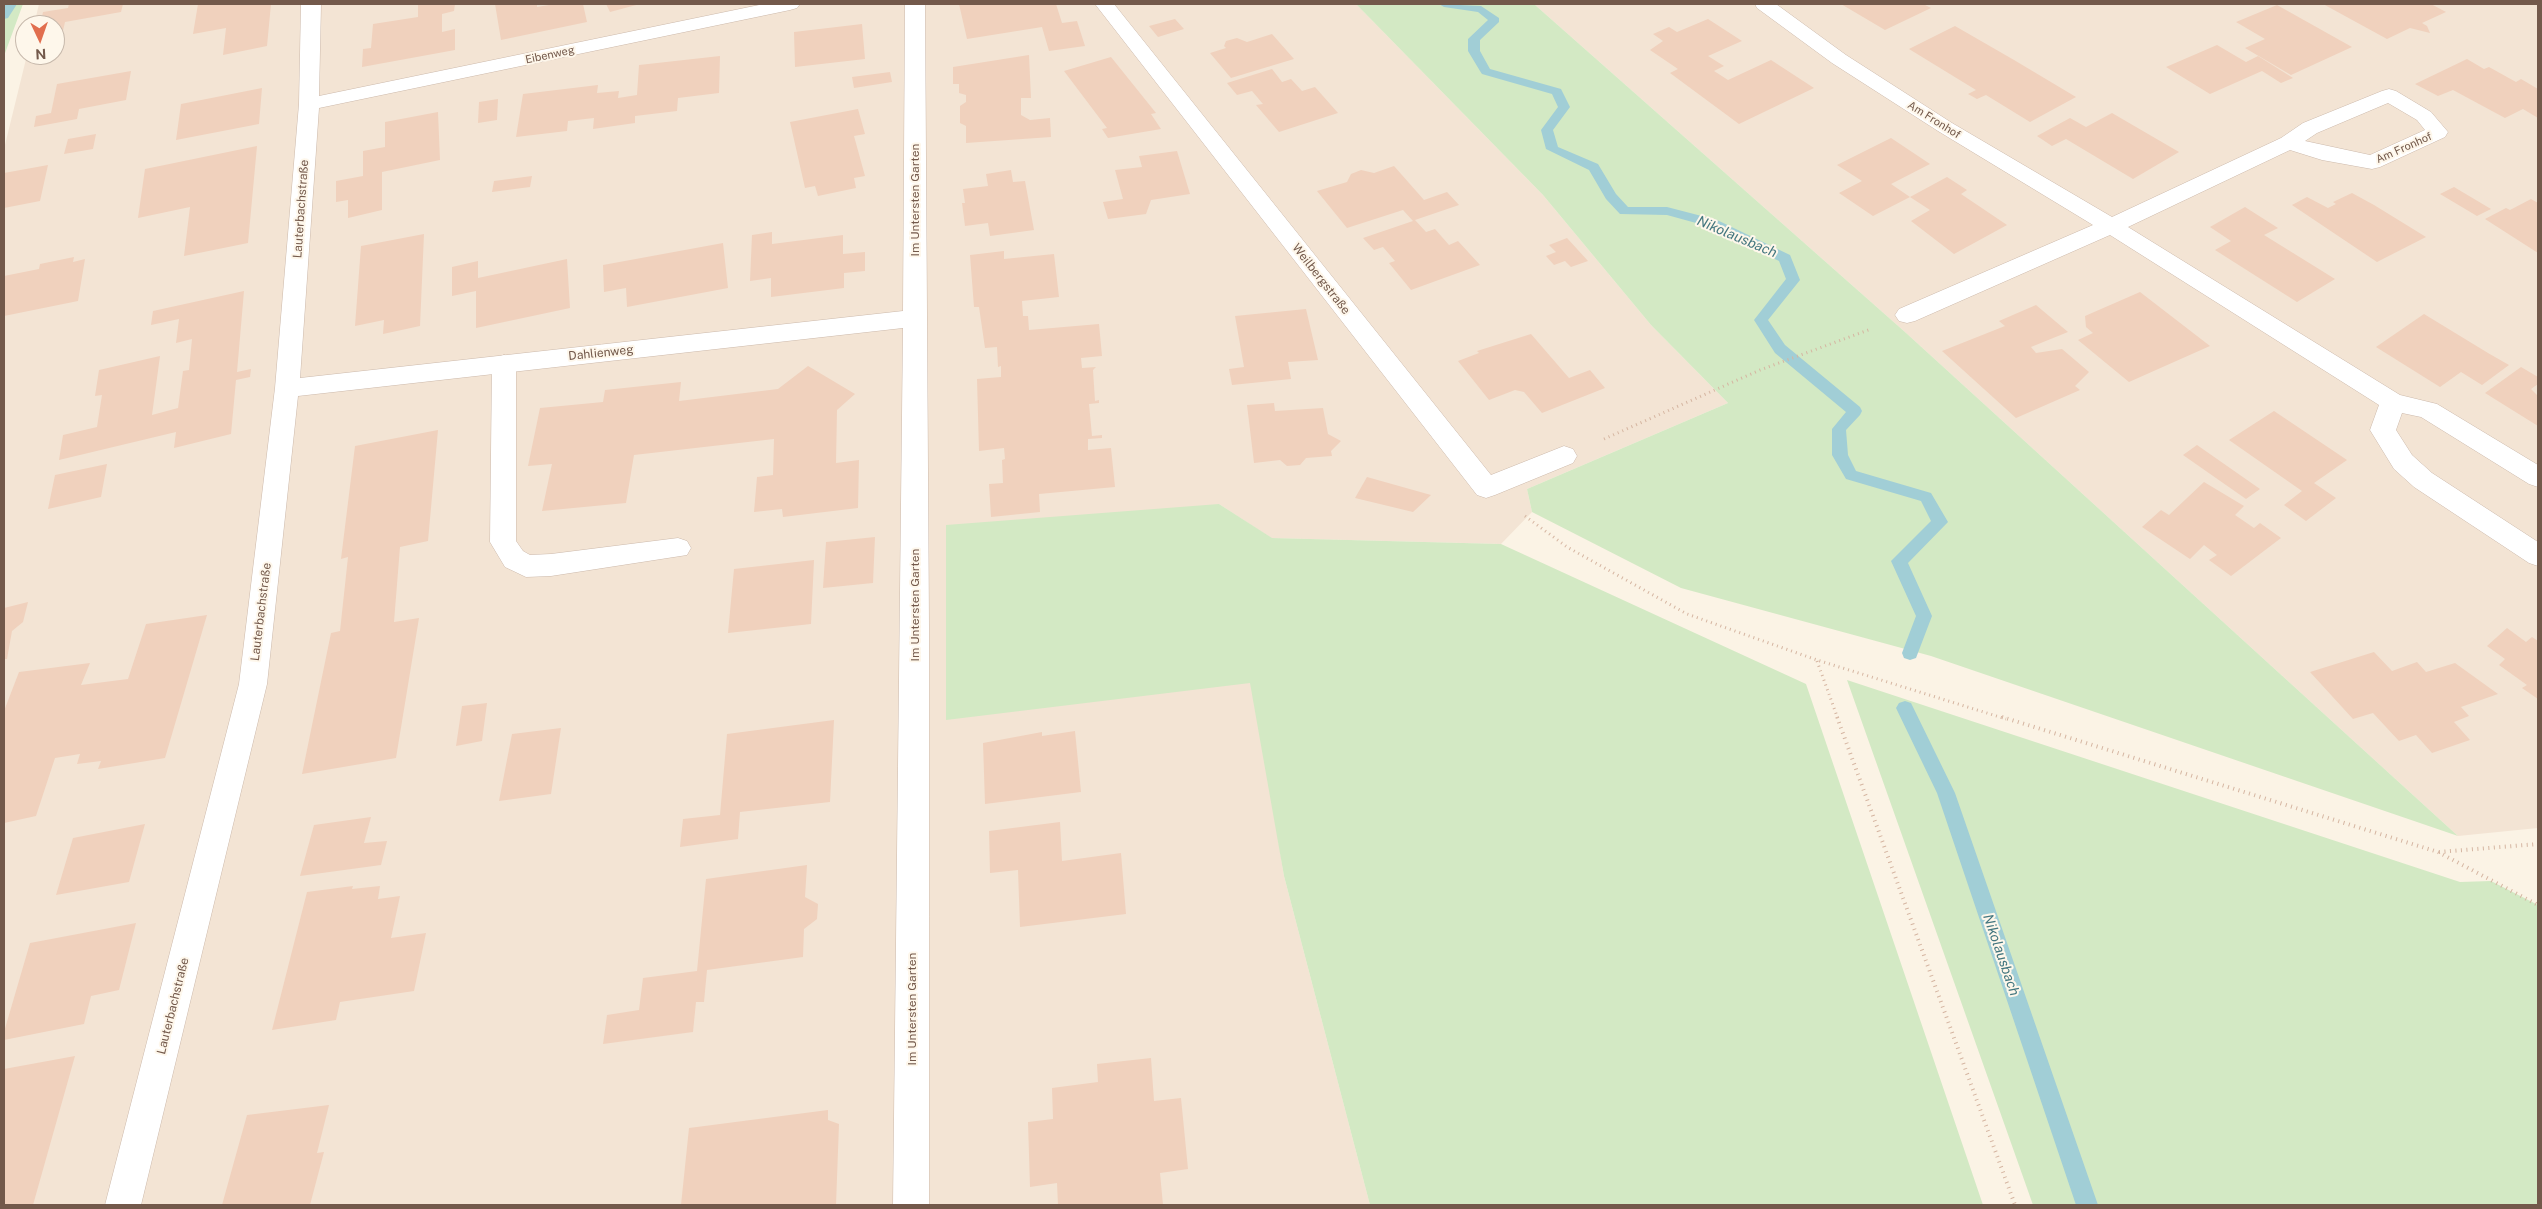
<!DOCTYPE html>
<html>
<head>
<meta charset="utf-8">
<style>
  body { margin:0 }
  #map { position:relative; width:2542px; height:1209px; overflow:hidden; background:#fbf3e5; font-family:"Public Sans",sans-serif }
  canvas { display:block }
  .frame { position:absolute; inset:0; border:5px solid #73594b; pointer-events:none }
  .north { position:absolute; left:15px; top:15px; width:50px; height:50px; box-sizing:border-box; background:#fef7eb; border:1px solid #c6b8ab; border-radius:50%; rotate:177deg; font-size:14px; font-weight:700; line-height:20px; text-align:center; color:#73594b }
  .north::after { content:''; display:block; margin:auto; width:18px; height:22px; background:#e16e4e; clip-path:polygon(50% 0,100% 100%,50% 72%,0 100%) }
</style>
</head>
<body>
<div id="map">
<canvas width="2542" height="1209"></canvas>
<div class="frame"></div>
<div class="north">N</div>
</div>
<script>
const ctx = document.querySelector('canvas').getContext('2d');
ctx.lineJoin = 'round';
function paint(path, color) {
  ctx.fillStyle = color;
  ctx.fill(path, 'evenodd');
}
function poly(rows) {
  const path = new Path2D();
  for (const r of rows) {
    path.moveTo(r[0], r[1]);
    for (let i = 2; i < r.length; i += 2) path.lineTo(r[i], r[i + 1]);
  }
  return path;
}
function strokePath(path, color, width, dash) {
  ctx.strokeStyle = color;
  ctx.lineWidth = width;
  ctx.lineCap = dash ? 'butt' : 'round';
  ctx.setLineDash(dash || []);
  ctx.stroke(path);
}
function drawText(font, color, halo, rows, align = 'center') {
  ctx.font = font + ' "Public Sans",sans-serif';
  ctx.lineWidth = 4;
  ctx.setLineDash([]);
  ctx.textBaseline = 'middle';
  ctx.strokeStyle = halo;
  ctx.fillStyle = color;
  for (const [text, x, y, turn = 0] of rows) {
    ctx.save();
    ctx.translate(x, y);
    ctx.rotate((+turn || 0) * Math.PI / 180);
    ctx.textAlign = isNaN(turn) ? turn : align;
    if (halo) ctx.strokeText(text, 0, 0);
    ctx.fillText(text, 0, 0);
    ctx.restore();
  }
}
paint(poly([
  [39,4,1356,4,1543,195,1651,325,1728,403,1527,489,1532,512,1501,544,1271,538,1219,504,1253,683,1284,876,1370,1205,4,1205,4,149,27,55,55,55,55,25,34,25],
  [1534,4,2538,4,2538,828,2458,836,1905,332]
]), '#f3e4d4');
paint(poly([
  [4,4,23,4,4,56],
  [1356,4,1534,4,1905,332,2458,836,1931,656,1681,588,1532,512,1527,489,1728,403,1651,325,1543,195],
  [1219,504,1272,538,1501,544,1806,684,1983,1205,1370,1205,1284,876,1250,683,946,720,946,525],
  [1847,680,2460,882,2491,881,2538,905,2538,1205,2033,1205]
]), '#d3e9c4');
paint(poly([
  [5,4,17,4,8,18,4,19,5,4],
  [1439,4,1481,6,1499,18,1499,22,1480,40,1480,51,1490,69,1561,89,1570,107,1553,130,1558,147,1598,164,1616,194,1628,207,1667,207,1717,220,1790,255,1800,280,1768,320,1785,345,1860,407,1862,411,1860,415,1846,430,1848,455,1856,471,1931,493,1948,522,1908,563,1932,616,1916,658,1910,660,1904,658,1902,653,1916,616,1891,561,1931,521,1921,501,1846,479,1832,455,1832,429,1846,412,1775,353,1754,320,1786,279,1779,261,1707,226,1667,215,1620,214,1606,199,1589,170,1546,149,1541,130,1558,107,1552,94,1482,74,1480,71,1468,51,1468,39,1488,20,1478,12,1444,7,1439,4],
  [1905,701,1911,703,1955,793,2098,1205,2076,1205,1937,793,1896,708,1899,703,1905,701]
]), '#a1ced6');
paint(poly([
  [69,4,123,4,121,12,65,22,62,35,55,36,55,25,40,25,43,12,68,8],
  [198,4,271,4,267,46,223,55,226,28,193,34],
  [418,4,455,4,454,11,442,14,442,32,455,29,455,50,362,67,363,49,371,48,373,24,418,17],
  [495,4,537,4,537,7,555,4,583,4,587,22,501,40],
  [606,4,640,4,610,12],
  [959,4,1056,4,1062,23,1077,21,1085,46,1049,51,1042,27,967,39],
  [1841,4,1923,4,1931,8,1885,30],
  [2323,4,2431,4,2446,12,2422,23,2427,26,2430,33,2410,28,2387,39],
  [2277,5,2352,47,2291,75,2245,48,2265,39,2236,22],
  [1175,19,1184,29,1158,37,1149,26],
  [1708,19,1742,41,1708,56,1724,66,1714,71,1728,80,1771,60,1814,88,1739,124,1670,73,1678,69,1650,50,1663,41,1653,34,1669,27,1677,32],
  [862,24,865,59,795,67,794,32],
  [1955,26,2014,60,2076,97,2030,122,1986,95,1977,99,1968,94,1976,90,1909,49],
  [1272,34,1294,59,1231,78,1210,53,1226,48,1224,46,1226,41,1237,38,1247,42],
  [2217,45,2246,62,2258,56,2293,78,2281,83,2262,71,2210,94,2166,67],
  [1029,55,1031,98,1021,98,1021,115,1030,120,1050,118,1051,137,966,143,966,126,960,123,960,106,966,102,966,95,959,93,959,84,953,84,953,67],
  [720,56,719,93,678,98,677,111,635,116,635,123,593,129,594,118,568,121,567,131,516,137,523,94,598,85,597,93,619,91,618,98,637,95,639,65],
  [1111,57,1156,113,1151,114,1161,129,1108,138,1102,129,1107,128,1064,71],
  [2467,59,2484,69,2489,67,2516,82,2521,79,2538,89,2538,118,2523,109,2505,118,2453,90,2438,96,2415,84],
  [1272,69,1282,82,1291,79,1302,91,1315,87,1338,113,1279,132,1256,105,1263,104,1252,91,1237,95,1227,83],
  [131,71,126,100,79,109,77,119,34,127,36,116,51,113,57,84],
  [890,72,892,82,854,88,852,77],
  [262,88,259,124,176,140,181,104],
  [498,99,497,120,478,123,479,102],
  [858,109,865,134,854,136,865,176,854,178,856,188,818,196,815,186,805,188,790,122],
  [438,112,440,160,382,172,382,210,348,218,348,200,336,202,336,181,363,176,363,151,385,147,385,122],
  [2112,113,2179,152,2133,179,2066,139,2052,146,2037,136,2070,118,2086,127],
  [96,134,93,149,64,154,68,139],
  [1891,138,1930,164,1891,184,1910,197,1873,216,1839,193,1862,181,1837,165],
  [257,146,248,243,184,256,190,207,138,218,145,169],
  [1177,151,1190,194,1151,200,1146,214,1108,219,1103,202,1123,199,1115,170,1142,167,1139,156],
  [48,165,40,201,4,208,4,173],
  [1394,166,1424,200,1447,192,1459,205,1415,220,1426,232,1435,229,1449,245,1458,241,1480,265,1411,290,1389,263,1395,261,1383,247,1374,250,1363,238,1413,221,1403,210,1347,228,1317,191,1347,182,1351,174,1361,170,1374,173],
  [1011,170,1013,182,1025,181,1034,230,990,236,988,223,965,226,962,203,965,203,963,189,988,186,986,174],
  [532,176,530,187,492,192,494,181],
  [1947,177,1967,190,1961,194,2007,225,1954,254,1911,221,1930,210,1910,197],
  [2454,187,2491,209,2477,216,2440,194],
  [2352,193,2374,205,2426,237,2377,262,2292,205,2307,197,2328,208,2336,204,2333,202],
  [2531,199,2538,203,2538,253,2485,219,2506,208,2510,210],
  [2245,207,2278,228,2264,235,2335,279,2297,302,2215,250,2231,241,2210,227],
  [772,232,772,244,843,235,843,254,865,252,865,271,844,273,844,288,771,297,771,278,750,281,752,235],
  [424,234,420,326,383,334,384,320,355,326,361,246],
  [1567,238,1588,261,1571,267,1565,261,1554,265,1546,256,1556,252,1549,245],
  [723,243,728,288,627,307,626,288,604,292,603,265],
  [1004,251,1004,259,1054,254,1059,297,1022,301,1023,316,1028,316,1029,330,1099,324,1102,356,1081,358,1082,368,1096,367,1093,370,1095,401,1099,400,1099,403,1089,404,1092,436,1102,435,1102,438,1088,439,1088,450,1111,448,1115,487,1039,494,1040,512,991,517,989,484,1003,483,1002,460,1005,459,1004,448,979,451,977,379,1001,377,1001,366,998,367,997,347,985,348,979,307,974,307,970,255],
  [74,257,73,262,85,259,78,301,4,316,4,276,39,269,40,264],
  [567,259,570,308,476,328,476,291,452,296,452,267,478,261,478,278],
  [244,291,237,372,251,369,250,377,236,380,231,434,174,448,176,432,59,460,63,435,97,427,102,395,95,396,99,370,160,356,152,415,178,408,183,371,189,370,192,339,176,343,179,319,151,325,153,311],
  [2140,292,2210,346,2129,382,2078,340,2093,333,2086,327,2085,316],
  [2036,305,2068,332,2031,347,2036,353,2062,349,2089,372,2075,386,2080,390,2016,418,1942,351,2005,326,1999,321],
  [1306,309,1318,360,1288,362,1291,379,1232,385,1229,369,1244,367,1235,316],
  [2424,314,2488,353,2509,365,2482,385,2461,372,2440,387,2376,347],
  [1531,334,1569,378,1590,370,1605,388,1542,413,1524,392,1515,390,1489,400,1458,361,1479,353,1477,351],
  [808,366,855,394,837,410,836,463,859,460,858,508,783,517,782,509,754,512,757,477,773,475,774,439,634,455,626,503,542,511,552,464,528,466,540,408,603,402,605,390,681,382,679,401,778,389],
  [2521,367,2538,377,2538,384,2531,389,2538,396,2538,426,2485,393],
  [1274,403,1275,411,1323,408,1328,434,1341,441,1331,451,1332,456,1306,458,1300,465,1287,466,1280,460,1254,463,1247,405],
  [2274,411,2347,460,2314,483,2336,498,2306,521,2284,505,2302,491,2229,440],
  [438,430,428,541,400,547,394,622,419,618,396,758,302,774,331,633,340,631,348,557,341,559,355,446],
  [2197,445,2260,489,2246,499,2183,455],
  [107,464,101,497,48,509,55,475],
  [1367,477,1431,495,1413,512,1355,498],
  [2204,482,2244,506,2235,515,2254,528,2260,523,2281,538,2231,576,2209,560,2217,555,2204,545,2190,559,2142,527,2161,510,2169,515],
  [875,537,873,583,823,588,826,542],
  [814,560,811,624,728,633,734,569],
  [28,602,23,622,12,631,7,659,4,659,4,608],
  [207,615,165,758,98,769,101,761,77,764,80,754,55,758,36,816,4,823,4,711,19,672,90,663,81,685,128,679,146,624],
  [2507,628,2526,642,2532,637,2538,641,2538,699,2522,688,2527,685,2499,665,2505,659,2487,646],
  [2374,652,2392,671,2417,662,2426,672,2455,663,2498,694,2461,707,2469,716,2454,722,2470,740,2432,753,2416,735,2399,741,2373,713,2353,719,2310,672],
  [487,703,482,741,456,746,462,706],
  [834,720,830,802,740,812,738,839,680,847,683,819,720,815,727,734],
  [561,728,551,794,499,801,512,734],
  [1075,731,1081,792,985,804,983,743,1042,732,1042,736],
  [371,817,364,843,387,841,381,865,300,876,314,825],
  [1060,822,1062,861,1121,853,1126,914,1020,927,1018,870,990,873,989,831],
  [145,824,129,882,56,895,73,838],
  [807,865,805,897,818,904,817,919,804,929,803,957,707,970,704,1002,696,1002,693,1032,603,1044,607,1015,639,1010,643,978,697,971,706,879],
  [353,886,352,889,380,886,378,899,400,896,391,938,426,933,414,991,340,1002,336,1020,272,1030,307,892],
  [136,923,119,990,91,996,84,1024,4,1040,4,1032,30,943],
  [75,1056,33,1205,4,1205,4,1069],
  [1151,1058,1154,1101,1181,1098,1188,1169,1160,1173,1163,1205,1058,1205,1057,1183,1030,1187,1028,1122,1053,1119,1052,1088,1098,1082,1097,1064],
  [329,1105,317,1153,324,1152,310,1205,222,1205,247,1115],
  [828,1110,828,1120,839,1124,836,1205,681,1205,689,1128]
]), '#f0d1bd');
const lane = poly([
  [504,355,513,358,516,364,516,541,523,551,530,555,551,554,678,538,687,541,691,548,687,555,551,576,526,577,505,567,490,542,492,364,495,358,504,355]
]);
const street = poly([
  [301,4,321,4,319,96,764,4,800,4,797,8,790,10,319,108,300,378,903,311,905,4,925,4,929,628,929,1205,893,1205,903,328,298,396,267,684,141,1205,105,1205,239,684,275,388,299,104,301,4],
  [1095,4,1114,4,1491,475,1564,446,1573,449,1577,456,1573,463,1495,495,1486,498,1477,495,1095,4],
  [1755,4,1776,4,1846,55,1952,123,2112,217,2281,138,2303,123,2382,91,2389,89,2396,91,2431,112,2448,132,2445,137,2380,167,2372,169,2322,160,2290,150,2128,227,2400,395,2437,404,2538,465,2538,487,2529,484,2421,417,2402,413,2396,430,2412,455,2432,473,2538,542,2538,566,2529,563,2414,487,2394,469,2370,430,2379,405,2110,235,1915,321,1907,323,1899,321,1895,315,1899,309,2093,225,1938,131,1832,63,1757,8,1755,4],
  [2388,103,2417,120,2425,130,2370,155,2305,141,2317,133,2388,103]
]);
strokePath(lane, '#cdbaac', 1);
strokePath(street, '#cdbaac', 1);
strokePath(poly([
  [1604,439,1760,370,1871,329],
  [1525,516,1567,547,1687,614,1817,660,2006,719],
  [1817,661,1838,719]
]), '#d5b5a1', 3, [1, 4]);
strokePath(poly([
  [1837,717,2015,1205],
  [2002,717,2438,852,2538,905],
  [2439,852,2538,844]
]), '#d5b5a1', 4, [1, 4.5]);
paint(lane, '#fff');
paint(street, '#fff');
drawText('11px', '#73594b', '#fef7eb', [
  ["Eibenweg",550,55,-12],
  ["Am Fronhof",1934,120,32],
  ["Am Fronhof",2404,148,-24]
]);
drawText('12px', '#73594b', '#fef7eb', [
  ["Im Untersten Garten",915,200,-90],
  ["Lauterbachstraße",301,209,-86],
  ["Weilbergstraße",1321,279,52],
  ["Dahlienweg",601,353,-6],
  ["Im Untersten Garten",915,605,-90],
  ["Lauterbachstraße",261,612,-83],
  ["Lauterbachstraße",173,1006,-76],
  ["Im Untersten Garten",912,1009,-90]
]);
drawText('italic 14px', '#43767f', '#fef7eb', [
  ["Nikolausbach",1737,237,23],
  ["Nikolausbach",2001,955,71]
]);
</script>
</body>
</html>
